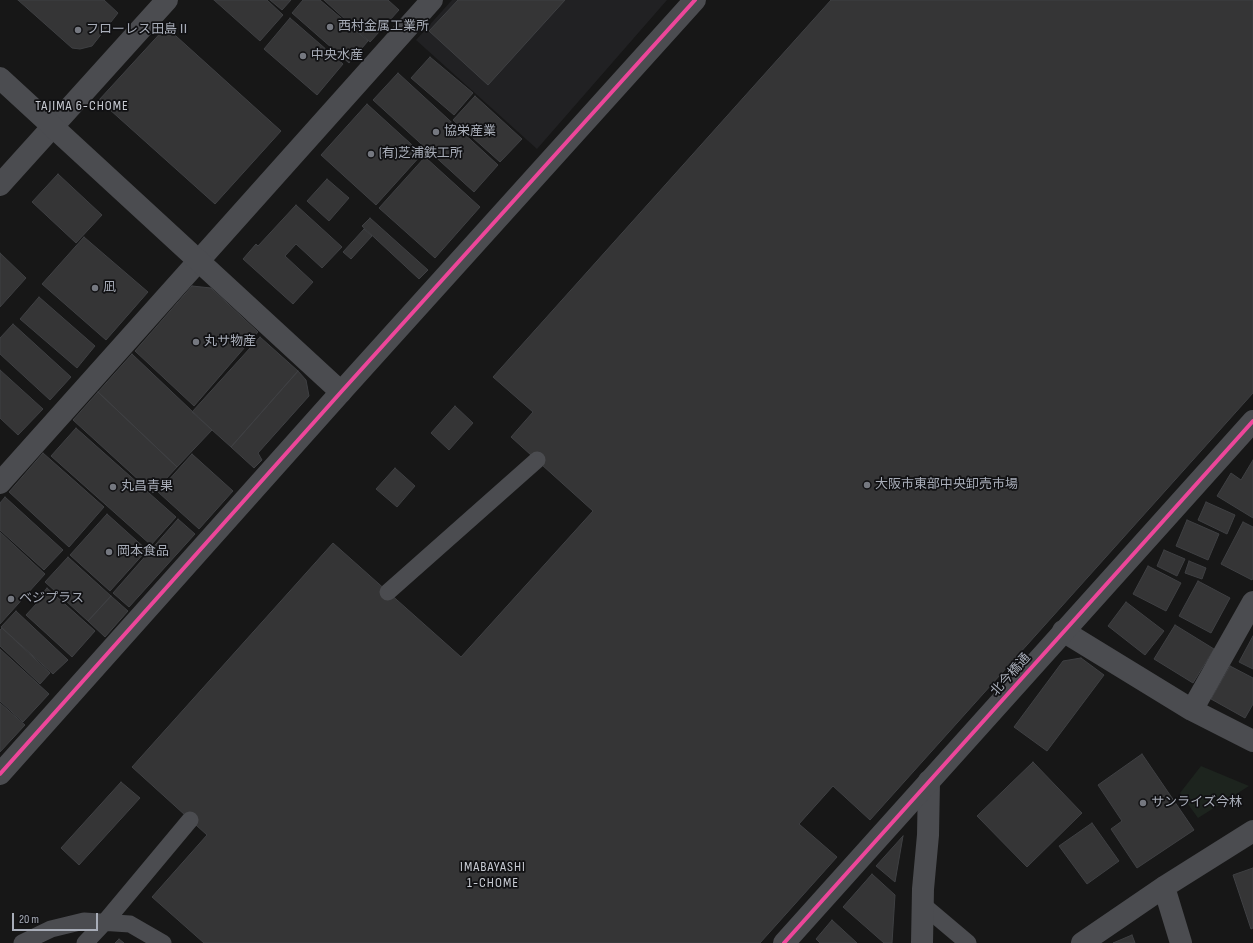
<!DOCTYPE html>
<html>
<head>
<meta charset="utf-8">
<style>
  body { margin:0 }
  #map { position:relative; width:1253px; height:943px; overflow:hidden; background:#171717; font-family:"Sofia Sans Condensed",sans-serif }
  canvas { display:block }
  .scale { position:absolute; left:12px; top:913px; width:86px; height:18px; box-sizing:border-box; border:2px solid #a8adb8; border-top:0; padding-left:5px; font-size:12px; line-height:14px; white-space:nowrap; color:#a8adb8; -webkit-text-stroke:3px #111113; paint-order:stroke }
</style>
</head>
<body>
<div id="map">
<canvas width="1253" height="943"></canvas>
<div class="scale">20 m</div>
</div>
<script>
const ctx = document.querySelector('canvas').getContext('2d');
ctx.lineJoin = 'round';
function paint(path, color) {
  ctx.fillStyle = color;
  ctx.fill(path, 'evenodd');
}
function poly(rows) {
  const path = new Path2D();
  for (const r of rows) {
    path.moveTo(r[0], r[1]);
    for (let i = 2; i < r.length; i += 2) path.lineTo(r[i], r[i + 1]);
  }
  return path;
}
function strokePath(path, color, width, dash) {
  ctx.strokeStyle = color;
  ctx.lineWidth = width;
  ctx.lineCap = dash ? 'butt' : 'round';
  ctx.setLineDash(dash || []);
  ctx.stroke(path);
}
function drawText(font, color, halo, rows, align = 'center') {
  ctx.font = font + ' "Sofia Sans Condensed","Noto Sans JP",sans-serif';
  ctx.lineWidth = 3.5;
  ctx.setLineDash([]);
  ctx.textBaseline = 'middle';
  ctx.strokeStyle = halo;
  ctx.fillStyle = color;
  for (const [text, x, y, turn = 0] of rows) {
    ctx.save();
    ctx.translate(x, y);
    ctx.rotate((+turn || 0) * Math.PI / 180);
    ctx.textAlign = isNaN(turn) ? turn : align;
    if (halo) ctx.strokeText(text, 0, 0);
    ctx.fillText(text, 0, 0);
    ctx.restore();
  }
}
paint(poly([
  [452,0,667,0,537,149,416,40]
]), '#212123');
paint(poly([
  [1201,766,1249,786,1198,818,1180,793]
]), '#1d241e');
const building = poly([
  [18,0,104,0,118,13,92,46,80,49,72,48,18,0],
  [214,0,267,0,283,15,260,41,214,0],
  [270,0,291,0,282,10,270,0],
  [303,0,320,0,368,41,349,63,292,13,303,0],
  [324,0,388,0,399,10,370,42,324,0],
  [458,0,565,0,488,85,429,31,458,0],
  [831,0,1253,0,1253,393,870,820,833,786,799,824,837,857,760,943,204,943,152,897,207,835,132,767,333,543,461,657,593,511,511,437,533,412,493,377,831,0],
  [290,18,343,64,317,95,264,49,290,18],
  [166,27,281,131,215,204,99,100,166,27],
  [430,57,473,93,454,115,411,78,430,57],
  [398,73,498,165,474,192,373,100,398,73],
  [475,96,522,139,500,162,453,120,475,96],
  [367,104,422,154,376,205,321,155,367,104],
  [425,157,480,207,435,258,379,208,425,157],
  [58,174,102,215,76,243,32,202,58,174],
  [327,179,349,198,329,221,307,201,327,179],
  [296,205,342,247,322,268,296,244,285,256,313,282,293,304,243,259,256,244,258,246,296,205],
  [370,218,428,270,419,279,362,226,370,218],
  [364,229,372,236,351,259,343,252,364,229],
  [84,237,148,292,106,340,42,284,84,237],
  [0,253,26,278,0,307,0,253],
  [192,286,211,288,258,332,194,406,135,351,192,286],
  [39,297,95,346,77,368,20,319,39,297],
  [13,324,71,377,50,400,0,354,0,338,13,324],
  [260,337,298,371,231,447,192,412,260,337],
  [132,354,212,430,177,467,98,392,132,354],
  [0,370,43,409,18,435,0,418,0,370],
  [298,371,306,380,309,396,258,453,262,460,254,468,231,447,298,371],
  [98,392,177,467,153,493,73,420,98,392],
  [455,406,473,423,449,450,431,433,455,406],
  [76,428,176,517,151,545,51,456,76,428],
  [43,453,104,507,69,547,9,492,43,453],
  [192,454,233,491,199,529,158,492,192,454],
  [1253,460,1253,518,1217,496,1231,473,1241,480,1253,460],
  [395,468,415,486,397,507,376,489,395,468],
  [5,497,63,550,44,570,0,530,0,503,5,497],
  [1206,502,1235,515,1227,534,1198,520,1206,502],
  [107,514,147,550,110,591,70,555,107,514],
  [178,519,195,534,129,607,113,593,178,519],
  [1187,520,1219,534,1208,560,1176,546,1187,520],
  [1243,522,1253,527,1253,578,1252,580,1221,564,1243,522],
  [0,532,45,574,0,624,0,532],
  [1164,550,1185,559,1177,576,1157,566,1164,550],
  [68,557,111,596,88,621,45,582,68,557],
  [1189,561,1206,568,1202,579,1185,573,1189,561],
  [1148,566,1181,583,1166,611,1133,594,1148,566],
  [1198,581,1230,598,1211,633,1179,616,1198,581],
  [47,588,95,631,72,657,26,615,37,603,36,601,47,588],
  [111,596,128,611,105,637,88,621,111,596],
  [1126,602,1164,631,1145,655,1108,626,1126,602],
  [16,611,68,660,53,674,1,627,16,611],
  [1175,625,1214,649,1193,683,1154,659,1175,625],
  [2,628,50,673,40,684,0,646,0,630,2,628],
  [1253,636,1253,669,1239,662,1253,636],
  [0,649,49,694,23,722,0,701,0,649],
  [1081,658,1104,675,1047,751,1014,727,1063,661,1081,658],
  [1230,666,1253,678,1253,704,1245,718,1211,699,1230,666],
  [0,703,25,725,0,752,0,703],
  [1142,754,1194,830,1137,868,1111,829,1122,821,1098,785,1142,754],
  [1033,762,1082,813,1027,867,977,816,1033,762],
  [121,782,140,798,79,865,61,848,121,782],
  [1092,823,1119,861,1087,884,1059,846,1092,823],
  [903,836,895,882,876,866,903,836],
  [1253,868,1253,928,1251,929,1233,875,1253,868],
  [872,874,895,895,892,943,884,943,843,907,872,874],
  [832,920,857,943,820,943,816,939,832,920],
  [1132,935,1135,943,1113,943,1132,935],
  [119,939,124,943,115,943,119,939]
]);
paint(building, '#353536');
strokePath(building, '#3f4043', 1);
strokePath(poly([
  [388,592,537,460],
  [923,905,968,943],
  [22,943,51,929,84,921,130,924,163,943],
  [85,943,104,923,190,820]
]), '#4b4c50', 17);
strokePath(poly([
  [0,185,167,0],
  [0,483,432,0],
  [1063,631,1192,710,1253,741],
  [1192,710,1253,602],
  [0,774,341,392],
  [1164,887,1181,943],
  [922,943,923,889,928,835,929,781],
  [1082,943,1164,887,1253,831]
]), '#4b4c50', 22);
strokePath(poly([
  [0,78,341,392,695,0],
  [784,943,1253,421]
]), '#4b4c50', 22);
strokePath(poly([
  [0,774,341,392,695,0],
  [784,943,1253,421]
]), '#ed469a', 4);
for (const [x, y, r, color] of [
  [330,27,4,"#757880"],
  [78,30,4,"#757880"],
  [303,56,4,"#757880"],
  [436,132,4,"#757880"],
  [371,154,4,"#757880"],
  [95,288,4,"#757880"],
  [196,342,4,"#757880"],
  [867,485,4,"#757880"],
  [113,487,4,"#757880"],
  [109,552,4,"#757880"],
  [11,599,4,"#757880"],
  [1143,803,4,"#757880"]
]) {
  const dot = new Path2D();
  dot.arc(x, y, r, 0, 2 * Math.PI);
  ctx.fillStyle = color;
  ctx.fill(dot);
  strokePath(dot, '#111113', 1.5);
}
drawText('13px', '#a8adb8', '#111113', [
  ["西村金属工業所",338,27],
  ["フローレス田島Ⅱ",86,30],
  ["中央水産",311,56],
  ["協栄産業",444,132],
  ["(有)芝浦鉄工所",379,154],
  ["凪",103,288],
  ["丸サ物産",204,342],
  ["大阪市東部中央卸売市場",875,485],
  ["丸昌青果",121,487],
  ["岡本食品",117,552],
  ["ベジプラス",19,599],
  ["サンライズ今林",1151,803]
], 'left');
drawText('13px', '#a8adb8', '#111113', [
  ["北今橋通",1011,675,-48]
]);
ctx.letterSpacing = '1px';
drawText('14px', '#c9ccd4', '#111113', [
  ["TAJIMA 6-CHOME",82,106],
  ["IMABAYASHI",493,867],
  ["1-CHOME",493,883]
]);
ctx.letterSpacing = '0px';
</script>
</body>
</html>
